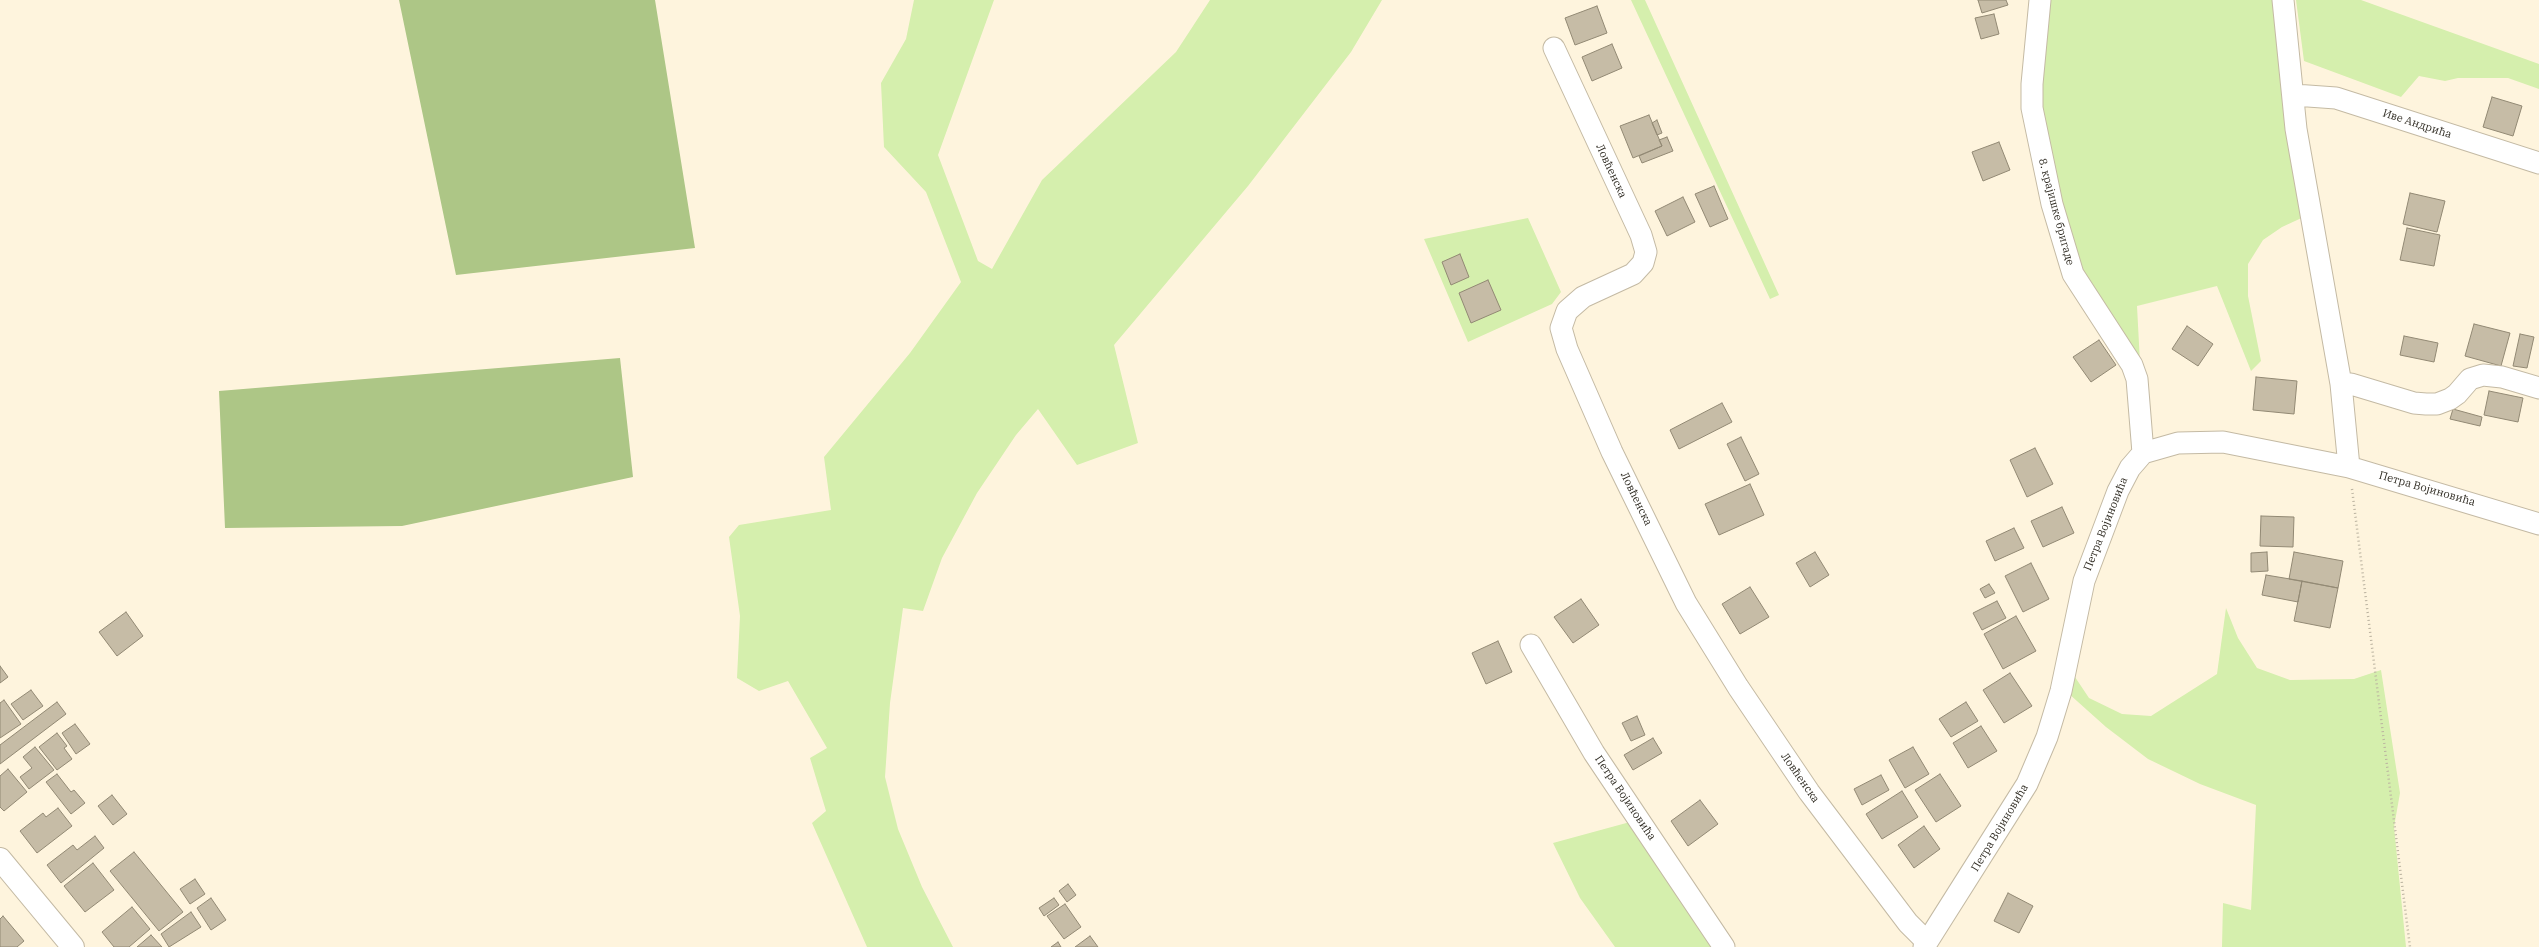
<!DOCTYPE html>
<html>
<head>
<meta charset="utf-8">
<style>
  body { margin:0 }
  canvas { display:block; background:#fef4dd }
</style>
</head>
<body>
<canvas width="2539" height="947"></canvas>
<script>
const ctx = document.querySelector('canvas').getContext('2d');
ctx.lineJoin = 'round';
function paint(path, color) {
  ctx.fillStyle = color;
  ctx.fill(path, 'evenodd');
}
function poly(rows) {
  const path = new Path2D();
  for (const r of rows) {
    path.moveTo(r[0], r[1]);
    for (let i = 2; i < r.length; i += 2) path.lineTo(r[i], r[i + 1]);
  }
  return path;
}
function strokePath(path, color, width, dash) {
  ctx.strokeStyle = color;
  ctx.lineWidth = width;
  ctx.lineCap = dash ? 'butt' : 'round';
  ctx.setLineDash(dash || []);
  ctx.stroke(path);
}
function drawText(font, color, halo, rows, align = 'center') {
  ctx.font = font + ' "IBM Plex Serif",serif';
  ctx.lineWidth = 3;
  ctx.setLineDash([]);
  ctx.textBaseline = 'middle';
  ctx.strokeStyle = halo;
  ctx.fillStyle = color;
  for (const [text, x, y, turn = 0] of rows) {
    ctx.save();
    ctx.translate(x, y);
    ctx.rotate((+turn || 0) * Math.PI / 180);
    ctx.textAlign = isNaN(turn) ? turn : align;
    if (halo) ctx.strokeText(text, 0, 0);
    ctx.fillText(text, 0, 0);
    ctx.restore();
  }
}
paint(poly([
  [914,0,994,0,938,155,978,261,992,269,1042,180,1176,52,1210,0,1382,0,1351,52,1248,186,1114,345,1138,443,1077,465,1038,409,1016,435,977,493,942,558,923,611,903,608,890,703,885,777,898,829,922,887,953,947,867,947,812,823,826,811,810,758,827,748,788,681,759,691,737,678,740,616,729,537,739,525,831,510,824,457,910,353,961,282,926,192,884,147,881,83,906,39],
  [1631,0,1645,0,1779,295,1770,299],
  [2047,0,2275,0,2308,215,2282,227,2263,240,2248,264,2248,296,2261,361,2251,371,2217,286,2137,306,2140,363,2091,293,2070,250,2042,126,2042,60],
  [2296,0,2361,0,2539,64,2539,89,2508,78,2458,78,2445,81,2419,76,2401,97,2304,61],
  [1528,218,1561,292,1552,304,1468,342,1424,239],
  [2226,608,2238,638,2257,668,2290,680,2354,679,2381,670,2400,793,2394,827,2406,947,2222,947,2223,903,2251,910,2256,805,2200,784,2148,759,2106,727,2068,693,2075,677,2089,698,2122,714,2151,716,2217,674],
  [1630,822,1712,947,1615,947,1580,898,1553,843]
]), '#d5efad');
paint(poly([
  [399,0,655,0,695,248,456,275],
  [620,358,633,477,402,526,225,528,219,391]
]), '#adc686');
const building = poly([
  [1978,0,2006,0,2008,5,1982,13,1978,0],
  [1597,6,1607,33,1575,45,1565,18,1597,6],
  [1994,14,1999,34,1981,39,1975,18,1994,14],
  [1612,44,1622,68,1592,81,1582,57,1612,44],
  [2492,97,2522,106,2513,136,2483,127,2492,97],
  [1649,115,1662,146,1633,158,1620,126,1649,115],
  [1657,120,1662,133,1657,135,1652,123,1657,120],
  [1667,137,1673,151,1642,163,1639,156,1662,146,1659,140,1667,137],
  [1999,142,2010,170,1983,181,1972,152,1999,142],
  [1714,186,1728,219,1710,227,1695,194,1714,186],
  [2410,193,2445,201,2437,232,2403,224,2410,193],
  [1683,197,1695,222,1667,236,1655,211,1683,197],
  [2407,228,2440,235,2434,266,2400,260,2407,228],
  [1460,254,1469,277,1451,285,1442,262,1460,254],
  [1488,280,1501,310,1471,323,1459,293,1488,280],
  [2474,324,2510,333,2501,366,2465,356,2474,324],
  [2187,326,2213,344,2198,366,2172,349,2187,326],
  [2520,334,2534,337,2527,368,2513,366,2520,334],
  [2404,336,2438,343,2434,362,2400,355,2404,336],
  [2099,340,2116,365,2091,382,2073,357,2099,340],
  [2256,377,2297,381,2294,414,2253,410,2256,377],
  [2489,391,2523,398,2518,422,2484,415,2489,391],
  [1722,403,1732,422,1679,449,1670,430,1722,403],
  [2453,409,2482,417,2480,426,2450,419,2453,409],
  [1741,437,1759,474,1745,481,1727,444,1741,437],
  [2035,448,2053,484,2027,497,2010,460,2035,448],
  [1750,484,1764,515,1719,535,1705,504,1750,484],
  [2062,507,2074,533,2043,547,2031,521,2062,507],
  [2261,516,2294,517,2293,547,2260,546,2261,516],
  [2014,528,2024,548,1995,561,1986,541,2014,528],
  [1815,552,1829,575,1810,587,1796,563,1815,552],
  [2267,552,2268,571,2251,572,2251,553,2267,552],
  [2294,552,2343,561,2338,588,2289,579,2294,552],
  [2031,563,2049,599,2023,612,2005,576,2031,563],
  [2266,575,2302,581,2298,602,2262,595,2266,575],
  [2302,581,2338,588,2330,628,2294,621,2302,581],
  [1989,584,1995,593,1985,598,1980,589,1989,584],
  [1750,587,1769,617,1740,634,1722,604,1750,587],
  [1581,599,1599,625,1573,643,1554,617,1581,599],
  [1997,601,2006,618,1982,630,1973,613,1997,601],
  [126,612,143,636,117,656,99,632,126,612],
  [2016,616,2036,651,2003,669,1984,634,2016,616],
  [1498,641,1512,672,1486,684,1472,653,1498,641],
  [0,666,8,677,0,683,0,666],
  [2010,673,2032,706,2004,723,1983,690,2010,673],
  [31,690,43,706,23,720,11,704,31,690],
  [4,700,21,724,0,738,0,703,4,700],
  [57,702,66,714,0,764,0,745,57,702],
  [1966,702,1978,721,1951,737,1939,719,1966,702],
  [1637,716,1645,735,1631,741,1622,723,1637,716],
  [75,724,90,744,76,754,62,733,75,724],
  [1981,726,1997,751,1968,768,1953,743,1981,726],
  [57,733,67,746,64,748,72,759,57,770,39,747,57,733],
  [1653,738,1662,753,1633,770,1624,755,1653,738],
  [35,747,54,770,29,789,20,777,32,768,23,757,35,747],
  [1913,747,1929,774,1905,788,1889,760,1913,747],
  [8,769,27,792,4,811,0,807,0,776,8,769],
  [57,774,71,792,74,790,85,803,71,814,46,782,57,774],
  [1940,774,1961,806,1936,822,1915,790,1940,774],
  [1881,775,1889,790,1862,805,1854,789,1881,775],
  [1902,791,1918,817,1882,839,1866,814,1902,791],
  [112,795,127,814,113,825,98,806,112,795],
  [1700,800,1718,824,1688,846,1671,821,1700,800],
  [58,808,72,826,37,853,20,831,43,813,46,817,58,808],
  [1924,826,1940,849,1914,868,1898,845,1924,826],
  [95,836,104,848,61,883,47,865,73,845,77,850,95,836],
  [134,852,183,912,159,931,110,871,134,852],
  [93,863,114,890,85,912,64,886,93,863],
  [195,879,205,894,190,904,180,889,195,879],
  [1068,884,1076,895,1067,902,1059,891,1068,884],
  [2008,893,2033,906,2019,933,1994,921,2008,893],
  [211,898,226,920,211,930,197,908,211,898],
  [1054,898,1059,905,1044,916,1039,908,1054,898],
  [1065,904,1081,927,1064,939,1047,916,1065,904],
  [132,907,150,929,129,947,114,947,102,932,132,907],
  [191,912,201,927,169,947,161,934,191,912],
  [3,916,24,941,17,947,0,947,0,919,3,916],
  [151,935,162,947,137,947,151,935],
  [1090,936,1098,947,1075,947,1090,936],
  [1058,942,1061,947,1051,947,1058,942]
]);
paint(building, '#c6bca6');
strokePath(building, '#928974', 1);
const street = poly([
  [2040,0,2032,84,2032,108,2052,204,2073,274,2132,365,2137,379,2143,453],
  [2283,0,2296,129,2341,384,2349,467],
  [1554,48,1641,235,1646,252,1643,263,1633,274,1583,297,1567,311,1561,328,1567,349,1612,452,1686,603,1738,687,1809,792,1908,923,1927,942],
  [2294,95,2336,98,2539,163],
  [2341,384,2351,384,2414,403,2426,404,2437,404,2450,399,2457,394,2470,379,2483,375,2502,377,2539,388],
  [1531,645,1594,753,1724,947],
  [1924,947,2027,784,2047,737,2061,691,2084,581,2118,491,2130,468,2143,453,2178,443,2223,442,2349,467,2539,524]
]);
const secondary = poly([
  [0,859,73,947]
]);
strokePath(street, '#c4baa4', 23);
strokePath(secondary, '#c4baa4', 24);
strokePath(poly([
  [2352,489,2410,947]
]), '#bbb3a0', 2.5, [1, 3]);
strokePath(street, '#fff', 21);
strokePath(secondary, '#fff', 22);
drawText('11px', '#2f2b22', '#fff', [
  ["Иве Андрића",2417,124,18],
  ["Ловћенска",1611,171,65],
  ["8. крајишке бригаде",2056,212,75],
  ["Петра Војиновића",2427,489,16],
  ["Ловћенска",1636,499,64],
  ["Петра Војиновића",2106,524,-68],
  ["Ловћенска",1800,778,55],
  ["Петра Војиновића",1625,798,56],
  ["Петра Војиновића",2000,828,-59]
]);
</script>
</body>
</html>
